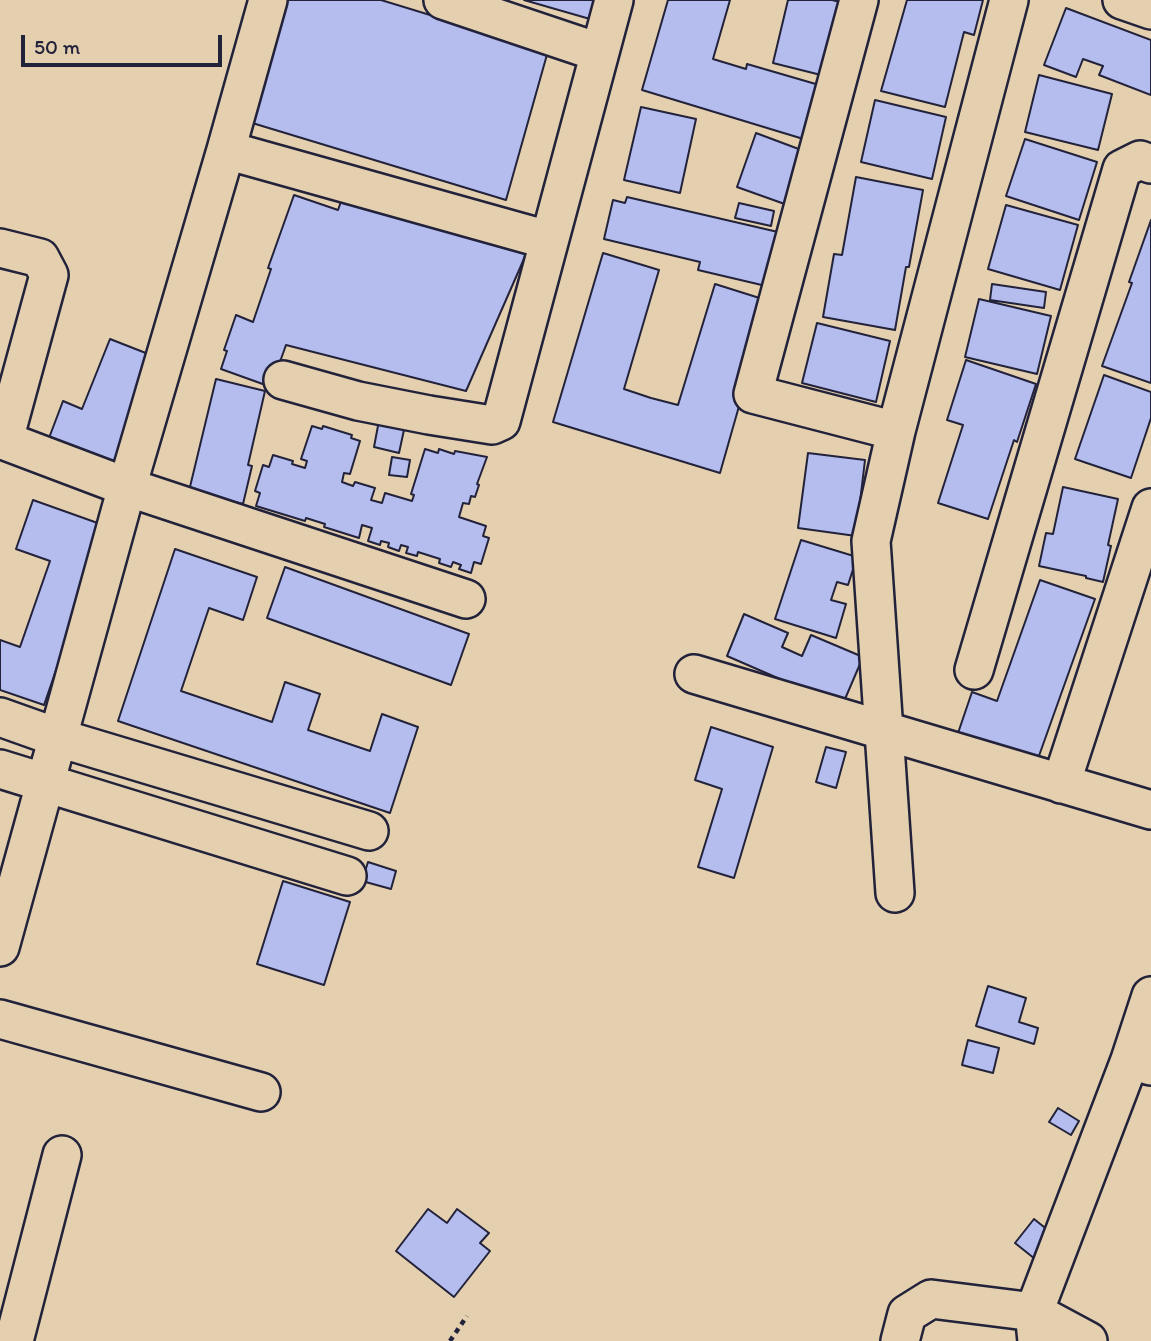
<!DOCTYPE html>
<html>
<head>
<meta charset="utf-8">
<style>
  body { margin:0 }
  #map { position:relative; width:1151px; height:1341px; overflow:hidden; background:#e4cfae; font-family:Itim,sans-serif }
  canvas { display:block }
  .scale { position:absolute; left:21px; top:35px; width:201px; height:32px; box-sizing:border-box; border:4px solid #22223b; border-top:0; padding-left:9px; font-size:21px; line-height:24px; white-space:nowrap; color:#22223b; -webkit-text-stroke:5px #e4cfae; paint-order:stroke }
</style>
</head>
<body>
<div id="map">
<canvas width="1151" height="1341"></canvas>
<div class="scale">50 m</div>
</div>
<script>
const ctx = document.querySelector('canvas').getContext('2d');
ctx.lineJoin = 'round';
function paint(path, color) {
  ctx.fillStyle = color;
  ctx.fill(path, 'evenodd');
}
function poly(rows) {
  const path = new Path2D();
  for (const r of rows) {
    path.moveTo(r[0], r[1]);
    for (let i = 2; i < r.length; i += 2) path.lineTo(r[i], r[i + 1]);
  }
  return path;
}
function strokePath(path, color, width, dash) {
  ctx.strokeStyle = color;
  ctx.lineWidth = width;
  ctx.lineCap = dash ? 'butt' : 'round';
  ctx.setLineDash(dash || []);
  ctx.stroke(path);
}
const building = poly([
  [287,0,381,0,548,51,506,200,249,122,287,0],
  [524,0,596,0,590,19,524,0],
  [668,0,730,0,713,59,746,69,747,64,826,87,810,141,642,90,668,0],
  [788,0,832,0,848,4,829,77,773,63,788,0],
  [907,0,983,0,974,35,964,32,945,107,881,91,907,0],
  [1066,8,1151,40,1151,95,1099,75,1103,66,1083,59,1076,77,1044,65,1066,8],
  [1039,75,1112,94,1098,150,1025,132,1039,75],
  [875,100,946,117,932,179,861,162,875,100],
  [641,107,696,119,680,193,624,180,641,107],
  [756,133,812,154,793,207,737,187,756,133],
  [1025,139,1097,162,1079,220,1006,196,1025,139],
  [856,177,923,190,909,267,906,267,895,330,823,317,834,254,842,255,856,177],
  [294,195,338,210,343,196,527,252,466,391,286,345,271,387,221,369,227,351,224,350,236,315,253,322,271,269,268,268,294,195],
  [627,197,778,232,766,286,698,270,700,262,604,239,613,200,625,203,627,197],
  [739,203,774,211,771,226,735,218,739,203],
  [1006,205,1078,225,1060,290,988,269,1006,205],
  [1151,220,1151,383,1102,366,1132,283,1129,282,1151,220],
  [603,253,659,270,624,389,651,398,678,405,715,284,769,301,720,473,553,422,603,253],
  [992,284,1046,292,1044,308,990,300,992,284],
  [979,299,1051,316,1037,374,965,357,979,299],
  [817,323,890,341,876,402,802,383,817,323],
  [110,339,156,357,114,463,49,438,63,401,82,409,110,339],
  [966,360,1036,384,1017,442,1014,440,988,519,938,503,963,425,947,420,966,360],
  [1104,375,1151,392,1151,418,1131,478,1075,459,1104,375],
  [216,379,265,391,248,465,252,466,243,504,189,491,216,379],
  [381,410,407,416,399,453,374,447,381,410],
  [312,426,322,429,323,426,352,435,351,438,360,441,350,474,344,473,342,482,353,486,355,482,375,488,371,500,382,503,385,493,412,501,414,495,411,494,425,449,438,453,439,449,454,454,455,451,487,457,477,484,479,485,475,497,471,496,469,504,463,503,459,517,486,526,483,536,489,538,481,564,474,562,471,573,459,569,461,565,453,562,451,567,439,563,440,559,418,552,417,556,406,553,408,547,401,545,399,551,388,547,389,543,381,541,380,545,368,541,372,528,362,525,359,538,324,527,325,524,306,518,305,521,256,506,260,493,255,491,263,465,269,467,273,455,293,461,292,464,305,468,307,461,301,459,312,426],
  [808,453,865,460,856,536,798,528,808,453],
  [392,457,410,460,407,477,389,475,392,457],
  [1063,487,1118,499,1108,545,1111,546,1103,582,1086,578,1086,576,1039,566,1046,533,1053,534,1063,487],
  [33,500,106,526,44,705,0,690,0,640,20,647,50,561,16,549,33,500],
  [801,540,857,557,848,585,837,582,831,600,846,604,836,638,775,619,801,540],
  [175,549,257,577,243,620,209,608,181,691,272,722,285,682,320,694,308,730,370,751,382,714,418,727,390,813,118,721,175,549],
  [285,567,469,634,451,685,267,618,285,567],
  [1040,580,1095,599,1035,767,956,739,972,692,997,701,1040,580],
  [744,614,788,633,782,647,802,656,811,635,863,657,842,706,727,656,744,614],
  [711,727,773,747,734,878,698,867,722,789,695,780,711,727],
  [826,747,846,752,836,788,816,782,826,747],
  [368,862,396,871,391,889,362,881,368,862],
  [283,881,350,902,324,985,257,964,283,881],
  [988,986,1026,998,1019,1022,1038,1028,1034,1044,976,1026,988,986],
  [968,1040,999,1048,993,1073,962,1065,968,1040],
  [1058,1108,1079,1121,1071,1135,1049,1122,1058,1108],
  [428,1209,447,1223,457,1209,489,1233,480,1243,490,1251,454,1297,396,1251,428,1209],
  [1034,1219,1059,1239,1040,1263,1015,1243,1034,1219]
]);
paint(building, '#b5bdee');
strokePath(building, '#22223b', 2);
const minor = poly([
  [443,0,598,52],
  [859,0,753,394,896,431],
  [1122,0,1151,10],
  [226,150,268,0],
  [0,248,40,258,49,275,4,440],
  [283,380,358,401,429,415,492,425,501,421,614,0],
  [0,439,127,487,466,599],
  [974,670,1122,169,1140,160,1151,164],
  [694,674,1151,810],
  [0,717,59,738,369,831],
  [0,769,347,876],
  [1061,784,1151,508],
  [895,893,871,541,896,431,1009,0],
  [0,947,127,487,226,150,548,240],
  [1151,996,1130,1060,1151,1066],
  [0,1019,261,1092],
  [14,1341,62,1155],
  [900,1341,907,1314,931,1299,1034,1312,1088,1341],
  [1037,1341,1034,1312,1130,1060]
]);
strokePath(minor, '#22223b', 42);
strokePath(poly([
  [450,1341,467,1316]
]), '#22223b', 4.5, [5, 5]);
strokePath(minor, '#e4cfae', 37);
</script>
</body>
</html>
